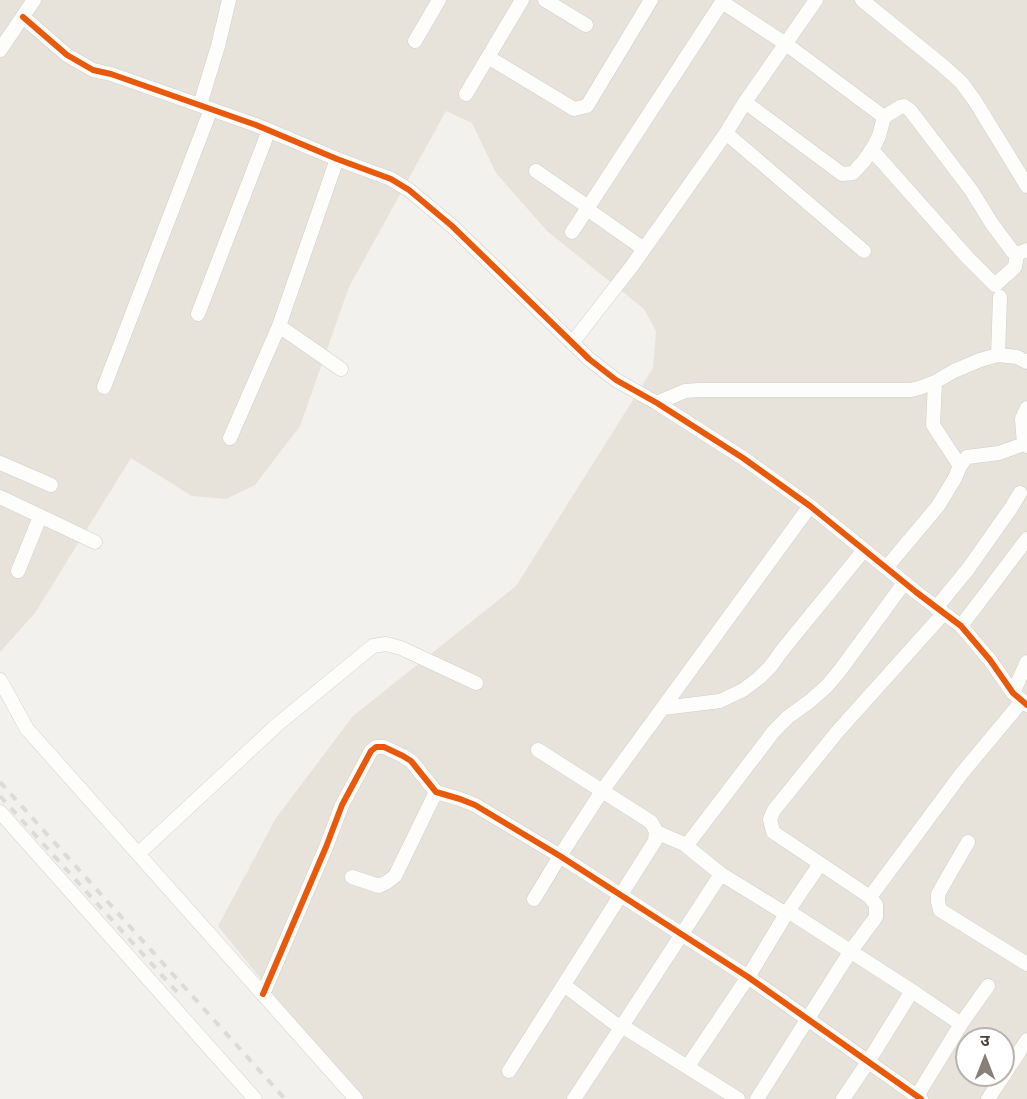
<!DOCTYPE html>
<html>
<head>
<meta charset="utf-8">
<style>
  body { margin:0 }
  #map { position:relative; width:1027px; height:1099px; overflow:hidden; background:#f3f1ee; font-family:Arial,"Noto Sans Devanagari",sans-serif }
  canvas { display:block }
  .north { position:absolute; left:955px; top:1027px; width:60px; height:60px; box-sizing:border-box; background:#fff; border:2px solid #b7b4af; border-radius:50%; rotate:0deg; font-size:16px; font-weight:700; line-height:24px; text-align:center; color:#4b4338 }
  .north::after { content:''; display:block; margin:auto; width:21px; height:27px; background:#868078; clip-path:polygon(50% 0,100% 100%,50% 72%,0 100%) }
</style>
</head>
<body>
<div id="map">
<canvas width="1027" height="1099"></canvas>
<div class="north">उ</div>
</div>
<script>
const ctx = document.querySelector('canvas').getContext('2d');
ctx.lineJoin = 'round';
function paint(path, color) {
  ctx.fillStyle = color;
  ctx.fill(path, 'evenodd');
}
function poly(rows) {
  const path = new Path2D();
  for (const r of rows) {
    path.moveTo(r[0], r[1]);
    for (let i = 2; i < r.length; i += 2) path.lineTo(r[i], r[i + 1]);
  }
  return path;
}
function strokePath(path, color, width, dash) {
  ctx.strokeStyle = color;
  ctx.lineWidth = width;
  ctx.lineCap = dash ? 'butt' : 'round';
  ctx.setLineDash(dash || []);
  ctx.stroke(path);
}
paint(poly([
  [0,0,1027,0,1027,1099,358,1099,218,926,276,818,353,716,516,586,653,368,656,331,644,309,547,231,496,173,472,123,446,111,349,287,300,426,255,485,226,499,192,496,131,458,35,613,0,652],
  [967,1039,1003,1039,1003,1075,967,1075]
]), '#e7e3db');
const street = poly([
  [545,0,586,25],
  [862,0,942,65,961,82,975,101,1027,186],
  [23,17,67,55,93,70,111,74,256,125,337,159,391,179,409,190,452,226,589,359,616,380,657,403,743,458,810,506,916,592,961,626,990,660,1013,693,1027,705],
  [415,41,439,0],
  [0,50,34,0],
  [488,57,574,109,587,106,651,0],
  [466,94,522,0],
  [745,102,842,174,853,173,864,161,874,146,879,136,884,117],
  [200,105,218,46,229,0],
  [726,133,864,251],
  [872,150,967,257,995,285,1015,267,1017,254],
  [536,171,588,207],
  [587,209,644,249],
  [572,232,722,2,786,44,884,117,900,107,904,106,910,110,971,190,992,224,1013,252,1017,254,1027,250],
  [198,314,269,130],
  [279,326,341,369],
  [572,343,632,266,726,133,745,102,816,0],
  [998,355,1000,297],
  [935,382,933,425,960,466],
  [104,387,211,109],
  [657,403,685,391,699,390,911,390,919,388,935,382,954,371,980,360,998,355,1017,357,1027,362],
  [1027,408,1022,419,1024,444,1027,446],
  [230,438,279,326,337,159],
  [0,463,51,485],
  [0,497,95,542],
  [886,568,938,506,955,478,960,466,967,457,999,453,1024,444],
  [18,571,40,517],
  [936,608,968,569,1011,508,1020,493],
  [961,626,1027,539],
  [0,680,27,729,356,1099],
  [1013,693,1027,662],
  [663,708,720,701,743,690,759,678,770,667,784,648,864,550],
  [0,812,255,1099],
  [656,832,684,844,721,874,786,914],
  [690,841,774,731,788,717,810,701,827,686,841,669,904,583],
  [968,842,938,894,938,902,940,910,1027,964],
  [138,854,278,724,373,646,386,644,401,648,476,683],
  [352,877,379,886,387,882,395,876,436,792],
  [870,897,773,832,770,819,774,810,838,731,943,614],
  [534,899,560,856,602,791,810,506],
  [788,911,912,991,961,1024,917,1096],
  [564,985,614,1023,622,1026,721,874],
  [263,994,326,847,342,805,371,751,376,747,384,747,403,756,411,761,436,792,460,799,475,805,560,856,748,977,921,1099],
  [961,1024,988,986],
  [688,1066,748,977,788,911,820,864],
  [509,1071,655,841,656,831,651,822,538,750],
  [574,1099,622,1026,738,1099],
  [757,1099,850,952,876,917,876,905,870,897,962,773,1022,701],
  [843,1099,868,1062,912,991],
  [988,1099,1027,1040]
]);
strokePath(street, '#d1cfcb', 15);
strokePath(street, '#fdfdfc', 14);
strokePath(poly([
  [0,782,285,1099],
  [0,796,177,992]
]), '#dbdbda', 4, [8, 8]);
strokePath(poly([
  [23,17,67,55,93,70,111,74,256,125,337,159,391,179,409,190,452,226,589,359,616,380,657,403,743,458,810,506,916,592,961,626,990,660,1013,693,1027,705],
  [263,994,326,847,342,805,371,751,376,747,384,747,403,756,411,761,436,792,460,799,475,805,560,856,748,977,921,1099]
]), '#e8590c', 6);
</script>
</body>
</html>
